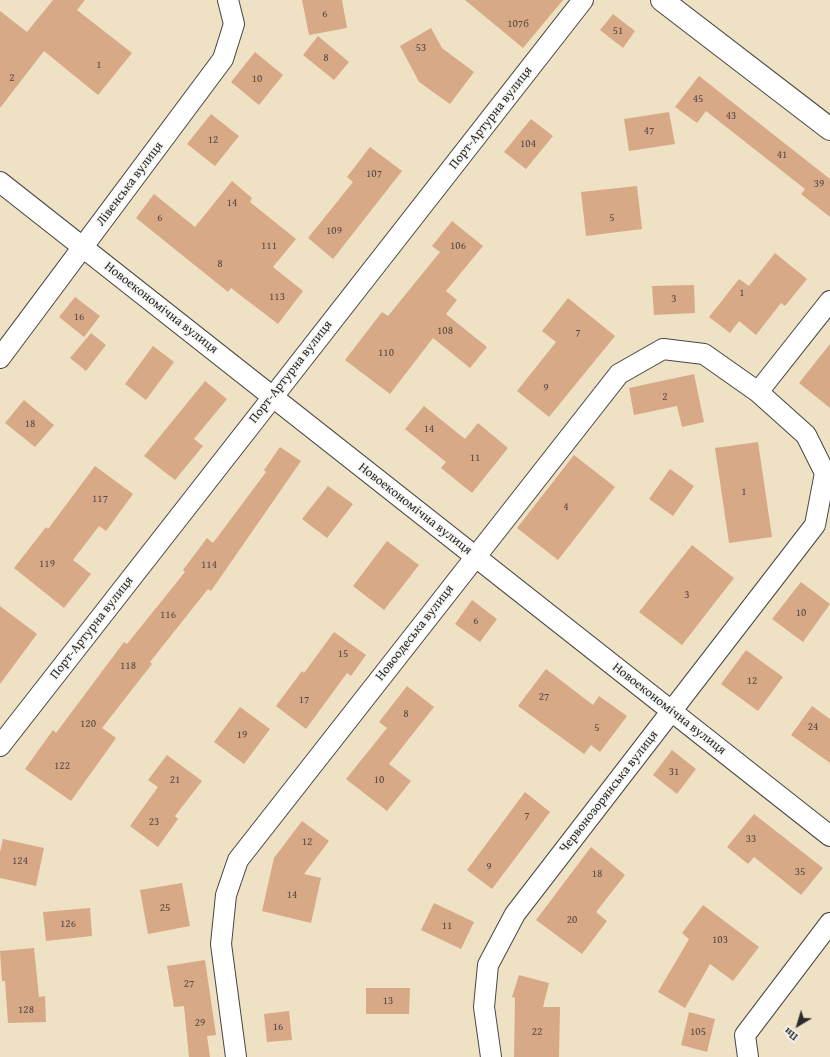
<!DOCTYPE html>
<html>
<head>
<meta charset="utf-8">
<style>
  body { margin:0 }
  #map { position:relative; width:830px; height:1057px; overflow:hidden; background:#efe1c4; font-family:"Gentium Book Plus",serif }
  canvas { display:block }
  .north { position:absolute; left:778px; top:1005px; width:40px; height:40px; -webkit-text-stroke:3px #f6f6f2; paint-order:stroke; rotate:218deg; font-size:11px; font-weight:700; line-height:16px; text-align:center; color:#2b2b2b }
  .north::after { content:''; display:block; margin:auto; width:14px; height:18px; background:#2b2b2b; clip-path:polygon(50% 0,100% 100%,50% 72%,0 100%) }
</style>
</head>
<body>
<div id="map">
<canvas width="830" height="1057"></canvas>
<div class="north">Пн</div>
</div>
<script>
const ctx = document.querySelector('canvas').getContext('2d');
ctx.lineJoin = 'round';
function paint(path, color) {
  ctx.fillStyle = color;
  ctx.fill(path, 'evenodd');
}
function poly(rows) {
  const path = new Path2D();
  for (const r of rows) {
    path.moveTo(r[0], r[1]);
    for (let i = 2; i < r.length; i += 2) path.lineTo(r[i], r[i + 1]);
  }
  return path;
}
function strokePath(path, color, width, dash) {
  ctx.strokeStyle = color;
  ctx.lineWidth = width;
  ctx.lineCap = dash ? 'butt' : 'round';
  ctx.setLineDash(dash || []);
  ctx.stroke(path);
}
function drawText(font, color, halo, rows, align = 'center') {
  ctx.font = font + ' "Gentium Book Plus",serif';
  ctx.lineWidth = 3;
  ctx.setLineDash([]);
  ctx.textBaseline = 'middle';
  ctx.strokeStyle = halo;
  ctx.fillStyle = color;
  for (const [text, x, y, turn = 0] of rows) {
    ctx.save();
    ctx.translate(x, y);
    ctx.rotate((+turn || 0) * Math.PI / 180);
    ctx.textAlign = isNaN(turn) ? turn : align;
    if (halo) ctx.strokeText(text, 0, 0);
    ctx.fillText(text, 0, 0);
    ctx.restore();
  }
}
paint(poly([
  [53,0,85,0,77,10,132,53,98,95,44,51,0,108,0,11,27,32],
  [302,0,342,0,347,28,309,35],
  [465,0,563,0,523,48],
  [613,14,635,31,623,48,600,30],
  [431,28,442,48,474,72,450,104,419,82,400,46],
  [318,36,349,62,334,80,303,55],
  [255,52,283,75,259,105,231,82],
  [699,76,830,179,830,217,801,194,805,189,706,111,697,123,675,107],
  [669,112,675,144,629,151,624,119],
  [211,114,239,136,215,166,187,144],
  [531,119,553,136,526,169,504,152],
  [370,147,402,171,333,259,308,238,353,182,347,177],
  [232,181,252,198,250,202,296,239,273,267,303,291,278,324,231,288,228,292,136,218,154,194,195,227],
  [637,186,642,229,586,236,581,192],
  [452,221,483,246,446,291,457,300,446,314,487,347,470,368,433,338,390,394,345,360,382,312,388,316,440,252,432,246],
  [775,253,807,279,785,306,781,303,756,335,739,321,730,333,709,317,739,279,749,286],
  [694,285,695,313,654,315,652,286],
  [75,297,100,316,84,337,59,317],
  [568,298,615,336,549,417,517,391,556,342,542,331],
  [91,333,106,345,86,371,70,358],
  [830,344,830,408,799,383],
  [153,346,174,362,146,400,125,384],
  [694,374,704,422,682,427,677,406,634,415,629,388],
  [205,381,227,399,194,439,203,446,175,480,144,456],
  [24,400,54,425,35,447,5,423],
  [424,406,465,439,478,423,508,448,472,493,441,468,446,462,405,429],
  [758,442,772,537,729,543,715,448],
  [280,447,301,461,211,591,208,589,150,662,152,664,102,728,116,738,71,801,25,769,53,730,56,733,124,642,127,644,185,572,183,570,207,538,213,543,266,472,264,470],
  [574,455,615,487,558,560,517,528],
  [95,466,133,494,106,531,99,526,73,560,91,574,64,608,14,568,46,527,48,529],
  [670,469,694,486,673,516,649,499],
  [328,486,353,504,327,538,302,519],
  [387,541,419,565,384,610,353,586],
  [692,545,734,578,682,645,639,612],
  [801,582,830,604,803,642,772,619],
  [472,600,497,619,480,642,455,624],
  [0,606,37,634,0,684],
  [334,632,366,655,351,676,347,673,306,729,276,706,302,671,304,673],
  [746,650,783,677,758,711,721,684],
  [546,669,593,705,599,696,627,716,600,752,591,745,584,754,518,706],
  [407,686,434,707,389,764,411,781,387,811,346,779,387,728,379,722],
  [812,706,830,719,830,763,791,735],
  [240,707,270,729,244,764,214,742],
  [672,750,696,769,677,794,653,775],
  [167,755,202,781,175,816,178,819,158,847,130,826,158,787,148,780],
  [525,792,550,812,492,889,467,870],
  [754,814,823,868,801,895,754,857,748,864,727,847],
  [302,821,329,841,304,874,321,878,311,923,262,911,274,858],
  [3,839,44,848,36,886,0,878,0,852],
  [591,847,625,875,596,912,607,921,582,954,536,920],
  [182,883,190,926,148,934,140,890],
  [434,903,474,922,461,949,421,930],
  [703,905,759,947,733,981,710,964,685,1008,658,992,689,939,682,933],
  [90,908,92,936,46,941,43,912],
  [34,948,39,997,45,996,46,1022,8,1023,5,981,2,981,0,951],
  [205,960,216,1035,207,1036,210,1057,189,1057,184,1006,174,1007,167,966],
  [519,975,549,983,543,1007,560,1007,559,1057,514,1057,515,998,512,997],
  [366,988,410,988,409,1014,366,1014],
  [289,1011,292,1040,267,1042,264,1014],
  [689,1012,715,1019,707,1052,681,1045]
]), '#d8a986');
const minor = poly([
  [0,182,830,836],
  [0,358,223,59,234,24,228,0],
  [758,392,830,301],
  [0,746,583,0],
  [236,1057,221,944,226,895,238,860,619,374,663,349,704,354,758,392,806,435,825,473,815,525,515,914,488,965,484,1007,491,1057],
  [748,1057,745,1035,830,923]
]);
const secondary = poly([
  [662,0,830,129]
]);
strokePath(minor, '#484642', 22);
strokePath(secondary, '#484642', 24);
strokePath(minor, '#fff', 20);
strokePath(secondary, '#fff', 22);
drawText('11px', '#564a42', null, [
  ["6",325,14],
  ["107б",518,24],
  ["51",618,31],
  ["53",421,48],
  ["8",326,58],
  ["1",99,65],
  ["2",12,78],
  ["10",257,79],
  ["45",698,99],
  ["43",731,116],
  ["47",649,131],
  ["12",213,140],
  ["104",528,144],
  ["41",782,155],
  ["107",374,174],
  ["39",819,184],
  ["14",232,203],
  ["6",160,218],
  ["5",612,218],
  ["109",334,231],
  ["111",269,246],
  ["106",458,246],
  ["8",220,264],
  ["1",742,293],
  ["113",277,297],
  ["3",674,299],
  ["16",79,317],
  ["108",445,331],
  ["7",578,333],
  ["110",386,353],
  ["9",546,388],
  ["2",665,397],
  ["18",30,424],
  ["14",429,429],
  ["11",475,458],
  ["1",744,492],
  ["117",100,499],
  ["4",566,507],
  ["119",47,564],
  ["114",209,565],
  ["3",687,595],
  ["10",801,613],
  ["116",168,615],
  ["6",476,621],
  ["15",343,654],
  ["118",128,666],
  ["12",752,681],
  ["27",544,697],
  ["17",304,700],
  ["8",406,714],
  ["120",88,724],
  ["24",813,727],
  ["5",597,728],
  ["19",242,735],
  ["122",62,766],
  ["31",674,772],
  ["21",175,780],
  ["10",379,780],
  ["7",527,816],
  ["23",154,822],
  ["33",751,839],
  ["12",307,842],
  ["124",20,861],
  ["9",489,867],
  ["35",800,872],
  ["18",597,874],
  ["14",292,895],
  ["25",165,908],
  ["20",572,920],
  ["126",68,924],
  ["11",447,926],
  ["103",720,940],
  ["27",189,984],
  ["13",388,1001],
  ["128",26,1010],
  ["29",200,1023],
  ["16",278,1027],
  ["22",537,1032],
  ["105",698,1032]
]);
drawText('13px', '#2b2b2b', '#f6f6f2', [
  ["Порт-Артурна вулиця",491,118,-52],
  ["Лівенська вулиця",130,184,-53],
  ["Новоекономічна вулиця",161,308,38],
  ["Порт-Артурна вулиця",291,372,-52],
  ["Новоекономічна вулиця",415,509,38],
  ["Порт-Артурна вулиця",92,628,-52],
  ["Новоодеська вулиця",415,633,-52],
  ["Новоекономічна вулиця",669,709,38],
  ["Червонозорянська вулиця",609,792,-52]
]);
</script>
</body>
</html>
